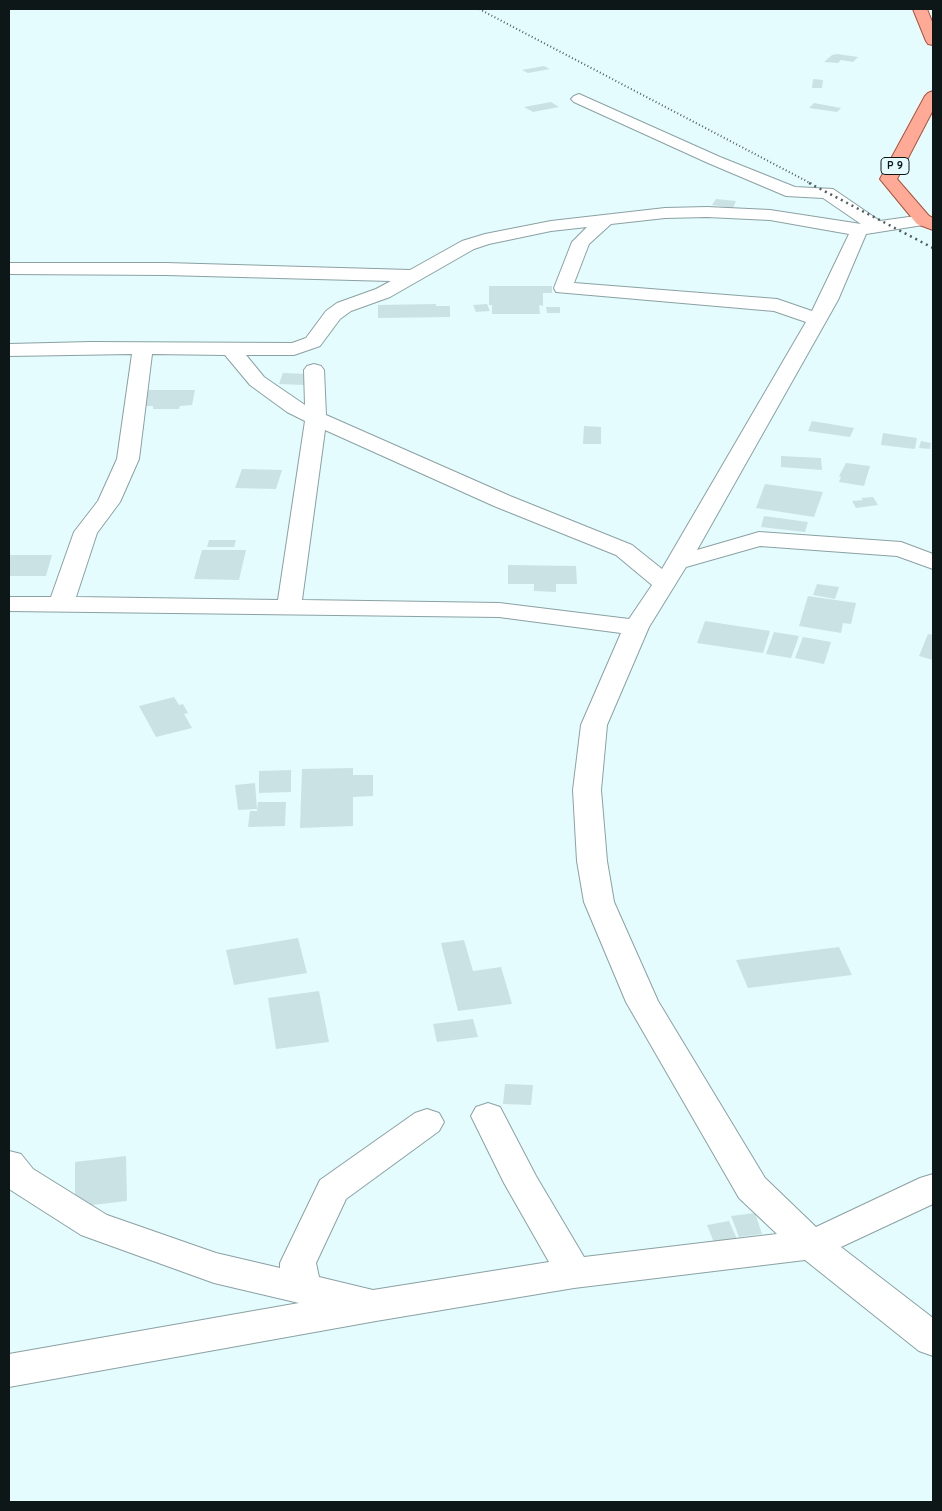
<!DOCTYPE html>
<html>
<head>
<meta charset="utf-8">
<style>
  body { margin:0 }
  #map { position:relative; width:942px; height:1511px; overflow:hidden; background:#e4fcfe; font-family:Quicksand,sans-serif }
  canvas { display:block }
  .frame { position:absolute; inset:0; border:10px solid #0e1717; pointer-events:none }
</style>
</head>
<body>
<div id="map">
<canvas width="942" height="1511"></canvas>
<div class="frame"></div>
</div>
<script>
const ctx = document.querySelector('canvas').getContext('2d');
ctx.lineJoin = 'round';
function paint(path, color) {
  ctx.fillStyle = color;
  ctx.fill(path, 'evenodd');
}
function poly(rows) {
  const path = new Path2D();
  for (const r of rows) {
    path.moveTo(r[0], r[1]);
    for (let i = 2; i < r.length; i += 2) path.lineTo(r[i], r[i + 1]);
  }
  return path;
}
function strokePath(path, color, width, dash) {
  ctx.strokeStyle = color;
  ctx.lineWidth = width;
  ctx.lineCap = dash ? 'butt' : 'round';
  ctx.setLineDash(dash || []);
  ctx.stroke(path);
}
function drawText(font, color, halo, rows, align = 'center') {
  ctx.font = font + ' Quicksand,sans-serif';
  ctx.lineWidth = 5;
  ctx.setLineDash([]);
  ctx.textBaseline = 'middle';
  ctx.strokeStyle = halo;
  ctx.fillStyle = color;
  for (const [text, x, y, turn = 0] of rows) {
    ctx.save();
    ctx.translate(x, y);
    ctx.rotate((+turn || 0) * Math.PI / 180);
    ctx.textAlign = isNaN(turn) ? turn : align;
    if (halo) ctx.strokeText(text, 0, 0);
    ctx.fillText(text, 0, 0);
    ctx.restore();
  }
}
paint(poly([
  [837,54,858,57,853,62,841,60,838,63,824,62,832,55],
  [544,66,550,69,528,73,522,70],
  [813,79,823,80,822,88,812,88],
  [551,102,559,107,533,112,524,107],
  [814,103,841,108,837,112,809,108],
  [716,199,736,201,733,208,712,205],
  [489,286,552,286,552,293,543,293,543,306,539,305,540,314,492,314,492,305,489,305],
  [436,304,436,306,450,306,450,317,378,318,378,305],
  [487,304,490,311,476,312,473,305],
  [546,307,560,307,560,313,547,313],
  [283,373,308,374,304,385,279,384],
  [146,390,195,390,192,405,180,406,179,409,153,409,153,406,142,406],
  [812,421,854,428,850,437,808,431],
  [584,426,601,427,601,444,583,444],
  [883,433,917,438,915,449,881,445],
  [921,441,931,443,930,449,919,448],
  [781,456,821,458,822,470,781,467],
  [846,463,870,466,864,486,839,482,841,477,839,476],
  [242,469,282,470,276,489,235,488],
  [765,484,823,492,814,517,756,508],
  [873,497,878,505,856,508,852,501,863,500,861,498],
  [764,516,808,522,805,532,761,527],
  [209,540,236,540,234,547,207,547],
  [202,550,246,550,239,580,194,579],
  [9,555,52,555,46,576,9,576],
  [508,565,576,566,577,584,556,584,556,592,534,591,534,584,508,584],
  [817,584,839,587,835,599,813,595],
  [808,596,856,603,851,624,843,623,841,633,799,626],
  [705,621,770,631,763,653,697,643],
  [774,632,799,636,791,658,766,654],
  [928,634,933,635,933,660,919,656],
  [803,637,831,642,824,664,795,658],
  [174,697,179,705,183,704,188,713,184,714,192,728,156,737,139,706],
  [353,768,353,775,373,775,373,796,353,797,353,826,300,828,302,769],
  [291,770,291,792,259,793,259,771],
  [255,783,257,809,238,810,235,785],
  [258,802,286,802,285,826,248,827,250,811,257,811],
  [298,938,307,973,234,985,226,950],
  [464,940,473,971,501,967,512,1004,458,1011,441,943],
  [839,947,852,975,748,988,736,960],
  [319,991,329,1042,276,1049,268,998],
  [473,1019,478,1037,437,1042,433,1024],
  [505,1084,533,1085,531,1105,503,1104],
  [126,1156,127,1201,75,1207,75,1162],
  [755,1213,762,1234,739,1237,731,1216],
  [729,1221,740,1246,717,1250,707,1225]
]), '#cbe2e4');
const street = poly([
  [579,94,720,157,795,187,833,189,880,221,923,215,929,216,932,220,929,224,923,225,866,234,838,300,697,550,759,532,901,542,933,554,933,569,897,556,760,546,686,567,649,627,607,725,601,790,607,861,614,902,658,1001,765,1178,816,1227,920,1178,933,1174,933,1204,841,1247,933,1318,933,1356,919,1351,805,1260,574,1288,376,1321,9,1387,9,1354,299,1303,214,1283,81,1235,9,1189,9,1151,21,1154,33,1169,107,1215,216,1253,280,1268,280,1263,320,1180,415,1113,427,1109,439,1113,444,1122,439,1131,346,1199,316,1263,319,1277,373,1290,549,1262,504,1183,471,1116,476,1107,488,1103,500,1107,536,1176,584,1257,777,1234,739,1198,626,1002,584,902,577,861,573,790,581,725,621,633,499,617,9,611,9,597,51,597,74,532,98,501,117,459,132,354,9,356,9,344,91,342,292,343,306,338,326,311,337,303,376,289,391,281,166,275,9,274,9,263,166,263,410,270,462,241,485,234,551,221,665,208,707,207,770,210,861,224,823,198,786,196,708,163,574,102,571,99,574,96,579,94],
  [707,217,770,220,849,234,812,311,777,299,574,283,589,244,611,224,665,218,707,217],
  [587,227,572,242,554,288,556,292,774,311,806,322,662,569,632,545,510,496,326,415,324,370,321,366,314,364,307,366,304,370,305,405,264,377,246,355,294,355,320,346,340,319,351,311,390,297,474,249,489,244,551,231,587,227],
  [152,354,225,355,250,385,287,412,305,421,278,600,76,597,97,533,120,502,139,459,152,354],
  [325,430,494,506,616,555,652,585,629,619,499,603,302,600,325,430]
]);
const primary = poly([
  [913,9,927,9,933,24,933,45,928,44,926,41,913,9],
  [933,91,933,110,897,179,929,216,933,218,933,230,917,224,880,179,925,96,928,93,933,91]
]);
strokePath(street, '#8ba1a3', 2);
strokePath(primary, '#aa523c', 2);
paint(street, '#fff');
paint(primary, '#feaa96');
strokePath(poly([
  [479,9,812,184]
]), '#505d5e', 2, [1, 2.5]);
strokePath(poly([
  [809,183,933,248]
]), '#505d5e', 2.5, [2, 4]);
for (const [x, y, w] of [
  [895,166,28]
]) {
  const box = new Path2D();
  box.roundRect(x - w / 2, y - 8.5, w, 17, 4);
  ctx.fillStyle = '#e4fcfe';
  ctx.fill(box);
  strokePath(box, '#0e1717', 1);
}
drawText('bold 11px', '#0e1717', null, [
  ["P 9",895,166]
]);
</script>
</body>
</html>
